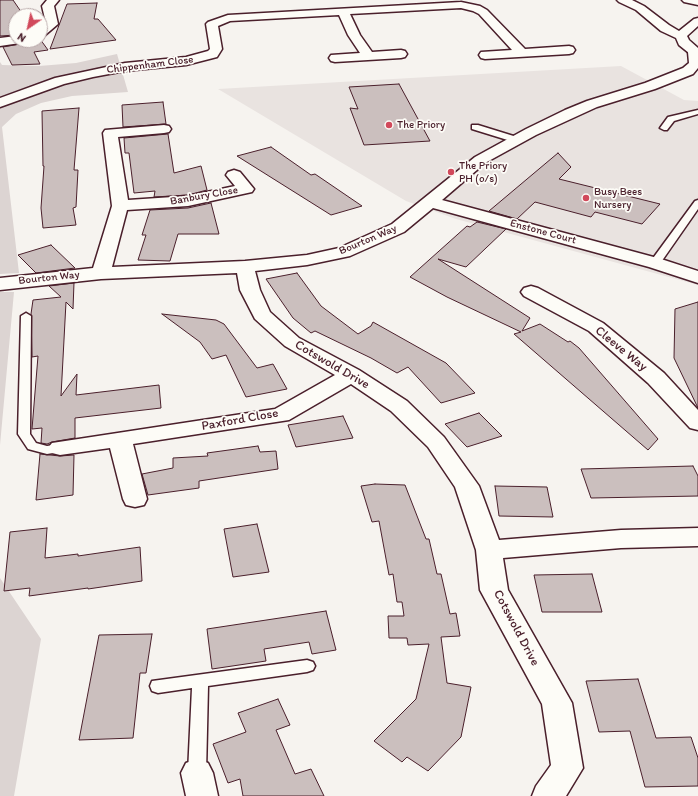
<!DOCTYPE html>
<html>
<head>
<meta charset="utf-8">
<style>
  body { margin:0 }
  #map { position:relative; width:698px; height:796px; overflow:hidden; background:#f6f3ef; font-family:Itim,sans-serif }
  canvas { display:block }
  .north { position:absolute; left:8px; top:8px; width:40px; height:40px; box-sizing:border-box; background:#fdfcf7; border:1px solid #b5a4a5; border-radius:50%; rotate:214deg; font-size:11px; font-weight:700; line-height:16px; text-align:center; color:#4a1f2b }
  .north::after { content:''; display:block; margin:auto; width:14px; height:18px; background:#d1495b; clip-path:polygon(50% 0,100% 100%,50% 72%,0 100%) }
</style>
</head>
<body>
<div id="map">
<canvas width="698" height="796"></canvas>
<div class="north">N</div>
</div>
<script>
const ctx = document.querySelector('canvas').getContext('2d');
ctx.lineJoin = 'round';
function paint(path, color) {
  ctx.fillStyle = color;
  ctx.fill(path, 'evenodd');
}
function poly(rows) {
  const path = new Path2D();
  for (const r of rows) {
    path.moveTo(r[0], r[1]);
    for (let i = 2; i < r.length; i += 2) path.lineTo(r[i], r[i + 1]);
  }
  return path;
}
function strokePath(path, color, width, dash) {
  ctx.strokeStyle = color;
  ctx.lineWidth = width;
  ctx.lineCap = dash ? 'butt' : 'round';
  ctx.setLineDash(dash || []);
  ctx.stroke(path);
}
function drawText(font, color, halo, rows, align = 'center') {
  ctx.font = font + ' Itim,sans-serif';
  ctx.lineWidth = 3.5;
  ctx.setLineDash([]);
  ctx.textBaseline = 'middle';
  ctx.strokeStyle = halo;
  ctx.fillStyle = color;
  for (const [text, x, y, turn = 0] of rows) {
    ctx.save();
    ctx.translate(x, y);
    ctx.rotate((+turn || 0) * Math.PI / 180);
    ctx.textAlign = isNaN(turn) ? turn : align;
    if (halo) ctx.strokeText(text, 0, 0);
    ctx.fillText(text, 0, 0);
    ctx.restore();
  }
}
paint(poly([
  [621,66,684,100,698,101,698,285,456,219,406,201,218,89]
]), '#e9e3e0');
paint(poly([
  [117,54,128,92,72,96,41,103,16,114,2,127,19,273,0,274,0,62,2,65,39,66,76,63],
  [0,292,14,292,0,445],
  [0,578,41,639,14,796,0,796]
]), '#dcd4d2');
const building = poly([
  [0,0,13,0,24,16,16,16,16,35,0,36,0,0],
  [97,3,94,19,98,19,116,40,50,49,67,4,97,3],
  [40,39,48,50,34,52,40,64,12,65,3,47,20,44,23,40,40,39],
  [399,84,430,141,364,145,350,108,358,109,349,87,399,84],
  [163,102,166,124,123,127,122,105,163,102],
  [79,108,74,170,78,170,76,207,73,208,76,225,43,228,41,208,44,166,43,166,42,111,79,108],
  [168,134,174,173,201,166,207,190,188,195,154,197,155,191,134,193,129,153,125,153,124,138,168,134],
  [271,147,311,175,315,174,362,206,331,215,237,156,271,147],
  [558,153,571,167,559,179,660,204,642,224,595,212,591,217,535,202,517,219,489,211,558,153],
  [211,203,219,234,178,234,170,261,138,260,146,235,142,235,150,210,188,208,211,203],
  [477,222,506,229,466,267,438,259,530,318,522,331,540,324,568,342,570,341,579,348,658,439,648,450,514,334,521,332,447,297,410,277,467,226,470,227,477,222],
  [51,245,75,268,36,273,18,255,51,245],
  [297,273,321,306,358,334,371,326,373,322,446,363,475,393,441,403,408,367,397,373,371,358,315,331,311,333,293,318,266,279,297,273],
  [74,283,73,309,66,302,61,396,77,374,76,395,159,385,161,408,75,418,75,438,52,442,47,444,41,443,42,428,32,429,38,356,32,357,31,314,33,300,61,297,49,286,74,283],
  [698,302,698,408,674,358,675,309,698,302],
  [162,314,216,320,224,324,257,368,273,364,287,389,246,397,226,355,212,359,200,342,162,314],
  [479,413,502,436,467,447,445,424,479,413],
  [343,416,353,438,296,447,288,425,343,416],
  [258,446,260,452,276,451,278,469,199,481,199,488,148,495,142,474,173,468,173,458,208,456,207,453,258,446],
  [40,454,60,456,74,455,73,495,36,500,40,454],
  [693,466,698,476,698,496,591,498,581,469,693,466],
  [375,484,405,485,426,539,429,539,437,574,441,574,450,614,456,613,460,636,441,637,447,683,471,687,461,737,428,771,407,757,402,762,374,741,416,699,429,644,408,645,407,638,389,638,388,616,404,616,402,602,397,602,393,574,389,575,379,521,372,522,361,486,375,484],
  [495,486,547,487,553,517,499,516,495,486],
  [257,524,269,572,233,577,224,529,257,524],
  [47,528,45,558,78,554,78,556,140,547,142,581,88,589,88,588,29,596,30,588,4,591,10,532,47,528],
  [592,574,602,612,542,612,534,575,592,574],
  [326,611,336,650,312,654,309,642,264,649,266,661,212,669,207,629,326,611],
  [152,634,146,673,140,673,133,738,79,740,99,635,152,634],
  [638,679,656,738,691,737,698,758,698,786,645,787,630,731,599,732,586,681,638,679],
  [278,699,290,725,276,730,295,774,311,769,324,796,243,796,240,779,228,783,213,744,246,732,238,713,278,699]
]);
paint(building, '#cbbfbe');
strokePath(building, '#4a1f2b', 1);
const lane = poly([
  [698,110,698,114,674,121,667,130,664,130,660,128,668,117,698,110],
  [472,125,478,125,520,138,521,140,520,142,514,142,472,129,472,125],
  [698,200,698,209,659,265,651,265,650,263,651,261,695,201,698,200],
  [26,313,31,316,30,434,36,443,47,446,60,444,65,445,66,448,65,451,47,454,28,449,18,434,21,316,26,313],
  [307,660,313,662,315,666,313,670,307,672,208,686,206,773,203,778,197,781,191,778,188,773,192,688,158,693,152,691,150,686,152,681,307,660]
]);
const street = poly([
  [47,0,59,0,54,6,58,24,44,36,40,37,40,27,46,23,42,6,47,0],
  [461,2,480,6,487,10,525,49,569,46,573,47,575,50,573,53,569,54,485,59,481,58,479,55,481,52,512,50,479,14,473,11,461,8,350,14,360,35,372,52,401,50,405,51,407,54,405,57,401,58,335,62,331,61,329,58,331,55,360,53,348,35,339,15,230,21,218,26,222,49,217,57,186,65,125,71,93,77,64,84,0,107,0,98,55,78,125,63,186,57,208,51,210,49,206,24,208,22,228,15,461,2],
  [16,36,16,40,22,40,20,43,0,46,0,38,16,36],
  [694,48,698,49,698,68,693,74,655,89,597,107,536,135,485,163,442,200,661,259,698,271,698,283,649,267,433,208,404,232,350,256,307,265,255,271,260,290,270,312,299,338,359,370,407,401,444,437,479,486,499,540,621,530,698,528,698,546,621,548,503,558,508,590,572,703,583,768,566,796,532,796,536,786,551,765,542,704,480,590,476,550,455,487,428,447,391,411,351,384,289,420,133,444,147,499,144,505,135,507,126,505,123,499,110,448,60,455,52,453,48,448,52,443,275,409,335,375,285,346,255,319,240,290,237,273,101,279,0,290,0,278,93,268,112,206,103,133,105,130,164,125,169,126,171,129,169,132,164,133,118,137,128,200,188,196,235,186,226,175,228,172,234,170,240,172,254,189,252,192,188,206,127,210,112,267,245,261,307,255,339,248,392,224,475,157,526,129,565,110,587,101,645,83,683,68,689,63,688,52,690,49,694,48],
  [531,286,538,288,603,323,664,373,698,410,698,430,690,428,648,383,589,331,524,296,521,292,524,288,531,286],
  [197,759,208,763,213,773,218,796,186,796,181,773,186,763,197,759]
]);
const highway = poly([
  [617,0,632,0,644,6,669,25,679,31,694,19,698,18,698,26,687,36,689,40,698,48,698,58,694,57,679,45,676,38,661,31,636,10,619,2,617,0],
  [682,0,698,0,698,5,684,2,682,0]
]);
strokePath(lane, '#4a1f2b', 3);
strokePath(street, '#4a1f2b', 3);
strokePath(highway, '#4a1f2b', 3);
paint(lane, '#fdfcf7');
paint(street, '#fdfcf7');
paint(highway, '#fdfcf7');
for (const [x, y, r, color] of [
  [389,125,4,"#d1495b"],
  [451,172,4,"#d1495b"],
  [586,198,4,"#d1495b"]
]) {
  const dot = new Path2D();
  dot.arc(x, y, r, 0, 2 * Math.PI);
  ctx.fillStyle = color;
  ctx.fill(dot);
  strokePath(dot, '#fdfcf7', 1.5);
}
drawText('11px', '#4a1f2b', '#fdfcf7', [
  ["Chippenham Close",150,65,-7],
  ["Banbury Close",204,196,-10],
  ["Enstone Court",543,232,15],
  ["Bourton Way",368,240,-23],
  ["Bourton Way",49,278,-6]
]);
drawText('11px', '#4a1f2b', '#fdfcf7', [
  ["The Priory",397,125],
  ["The Priory",459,166],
  ["PH (o/s)",459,179],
  ["Busy Bees",594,192],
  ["Nursery",594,205]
], 'left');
drawText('13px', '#4a1f2b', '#fdfcf7', [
  ["Cleeve Way",621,349,39],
  ["Cotswold Drive",332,365,30],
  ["Paxford Close",240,420,-10],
  ["Cotswold Drive",516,628,62]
]);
</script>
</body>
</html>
